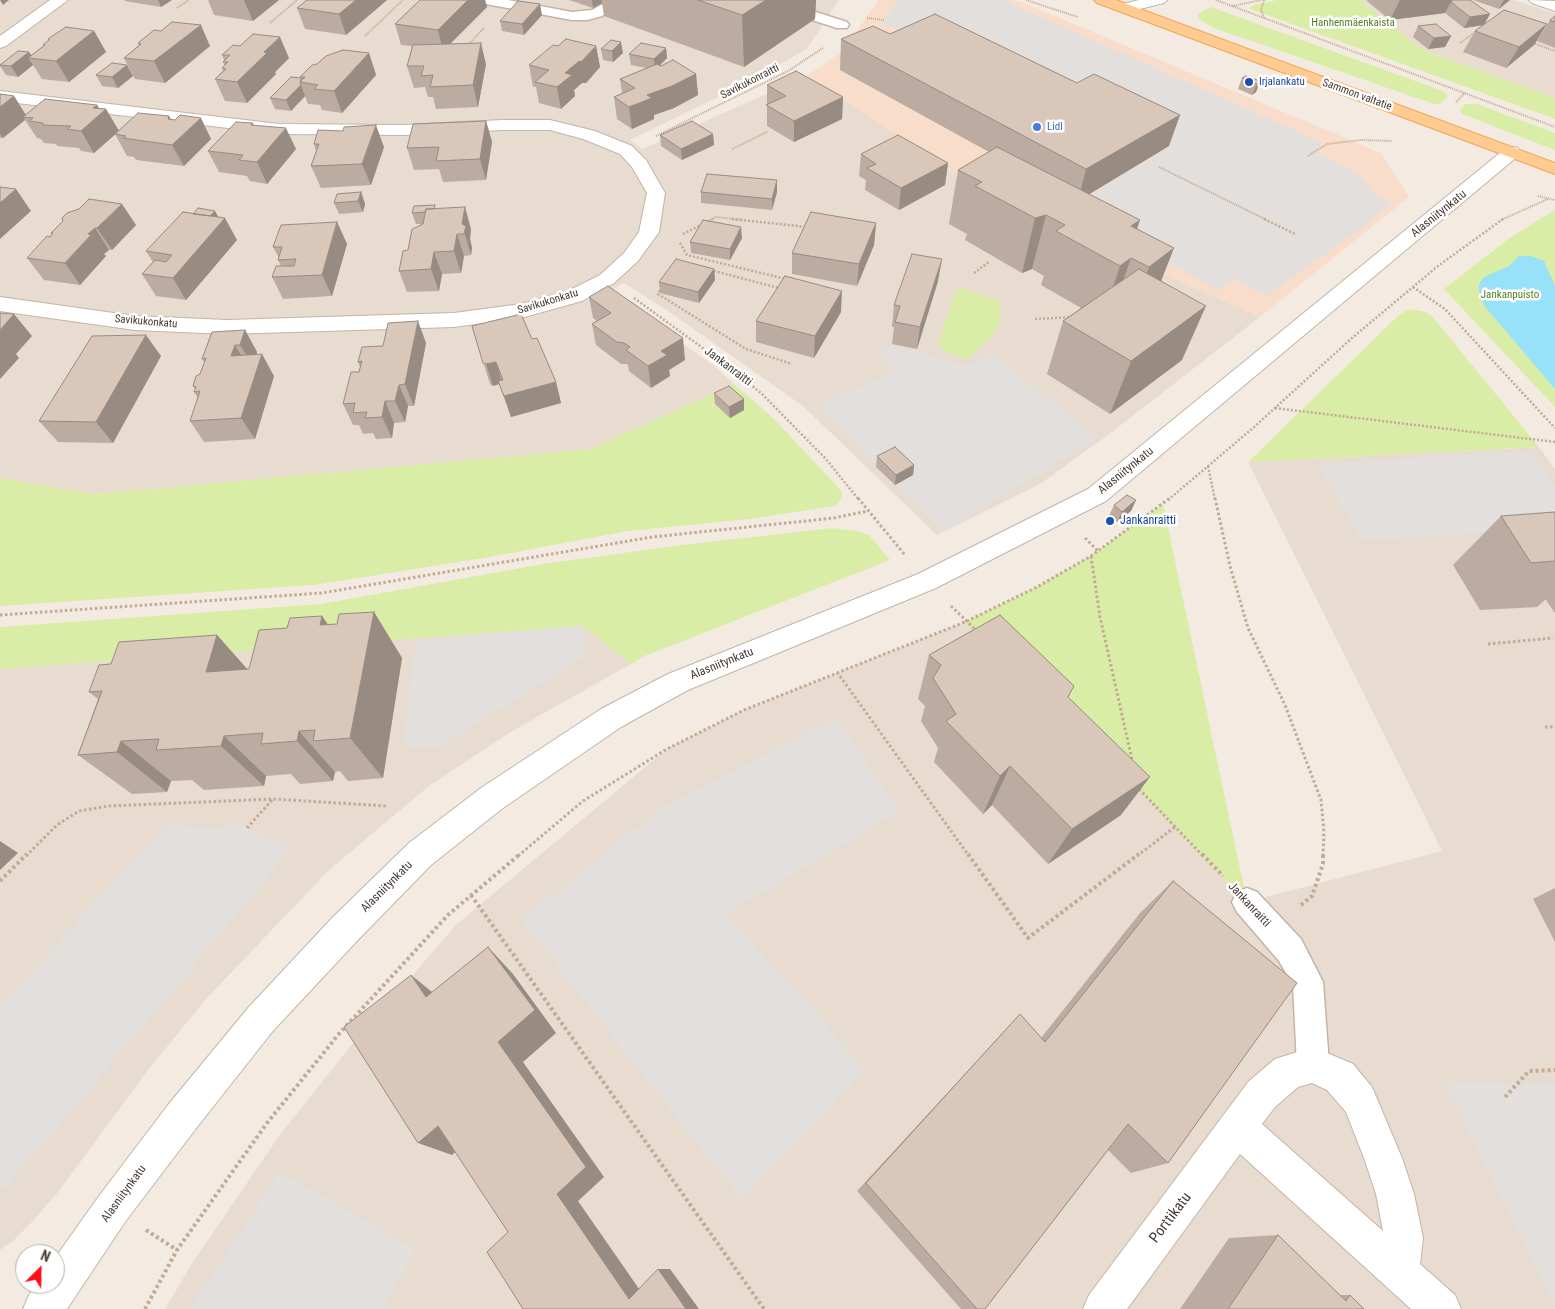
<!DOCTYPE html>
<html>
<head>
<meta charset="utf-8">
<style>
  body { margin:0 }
  #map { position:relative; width:1555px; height:1309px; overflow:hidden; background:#f3ebe2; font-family:"Roboto Condensed",sans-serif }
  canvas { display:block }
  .north { position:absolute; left:15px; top:1244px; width:50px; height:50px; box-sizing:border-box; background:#fff; border:1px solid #b5b0ad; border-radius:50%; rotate:23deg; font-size:14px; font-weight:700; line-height:20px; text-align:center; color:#463a32 }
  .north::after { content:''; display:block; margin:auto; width:18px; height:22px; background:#ff0e16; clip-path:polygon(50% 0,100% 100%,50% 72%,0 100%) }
</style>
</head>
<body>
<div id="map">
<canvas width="1555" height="1309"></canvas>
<div class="north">N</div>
</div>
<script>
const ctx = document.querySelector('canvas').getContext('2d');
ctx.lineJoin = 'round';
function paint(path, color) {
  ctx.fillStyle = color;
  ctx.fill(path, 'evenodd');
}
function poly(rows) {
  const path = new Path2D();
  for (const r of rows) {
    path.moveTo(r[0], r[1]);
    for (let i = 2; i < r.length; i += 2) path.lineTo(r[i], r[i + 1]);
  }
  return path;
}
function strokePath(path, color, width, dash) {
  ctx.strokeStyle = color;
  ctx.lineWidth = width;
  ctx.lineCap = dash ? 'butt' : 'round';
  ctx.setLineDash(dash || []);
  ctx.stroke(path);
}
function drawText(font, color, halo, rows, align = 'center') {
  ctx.font = font + ' "Roboto Condensed",sans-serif';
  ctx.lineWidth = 5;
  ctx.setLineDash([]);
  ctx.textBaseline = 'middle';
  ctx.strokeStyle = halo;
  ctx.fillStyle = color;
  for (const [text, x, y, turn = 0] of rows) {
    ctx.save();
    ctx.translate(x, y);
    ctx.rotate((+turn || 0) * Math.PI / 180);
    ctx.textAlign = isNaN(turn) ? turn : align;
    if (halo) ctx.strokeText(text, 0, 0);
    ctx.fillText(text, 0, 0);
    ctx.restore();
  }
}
paint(poly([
  [0,0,839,0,807,49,747,83,630,140,642,149,807,76,887,120,981,192,1260,317,1108,435,1040,484,937,535,803,406,665,309,624,283,610,291,714,366,734,384,591,449,95,494,0,478],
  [1360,0,1514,0,1555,13,1555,98,1423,50],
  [1539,447,1555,469,1555,1309,165,1309,193,1262,279,1136,349,1048,457,924,667,749,744,710,965,622,1013,661,1247,902,1442,851,1248,462],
  [583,626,631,664,514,730,429,786,329,870,207,998,148,1070,59,1191,30,1224,12,1242,0,1250,0,669]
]), '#e8dcd0');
paint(poly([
  [878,0,1012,0,1024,3,1381,153,1409,197,1260,317,981,192,807,76,844,50]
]), '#f8ddcb');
paint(poly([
  [1277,0,1360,0,1423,50,1555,98,1555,119,1250,9,1250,7,1253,5],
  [1211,7,1443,91,1448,96,1440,104,1434,104,1214,28,1200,20,1198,15,1201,12],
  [1465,104,1477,104,1555,133,1555,150,1462,114,1460,110],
  [1555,210,1555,407,1444,289,1511,237],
  [960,288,1000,301,1001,318,994,334,967,360,945,351,938,345,955,293],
  [1410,309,1426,312,1432,316,1539,447,1248,462,1400,314],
  [734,384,774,419,837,486,842,492,841,499,835,506,750,519,628,531,484,558,314,585,0,606,0,478,95,494,591,449],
  [1163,504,1247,902,1013,661,965,622,1037,587,1091,556],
  [832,528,858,531,869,535,890,560,642,657,631,664,583,626,0,669,0,627,321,604,543,564,682,545]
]), '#daeda6');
paint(poly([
  [899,0,999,0,1010,3,1323,143,1314,150,1356,173,1365,181,1374,194,1392,203,1363,227,1266,296,1234,279,1218,290,1069,208,1170,146,1086,104,881,23],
  [890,345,967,366,991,352,1097,438,942,533,818,406,894,371,877,357],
  [1531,451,1555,485,1555,528,1362,541,1318,464],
  [583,626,585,657,437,748,403,746,416,641],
  [836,717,900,811,726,914,866,1069,742,1201,521,920,657,811],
  [236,823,291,849,186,976,6,1188,0,1187,0,1004,169,824,218,830],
  [1445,1082,1555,1084,1555,1306],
  [280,1172,415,1249,384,1309,189,1309]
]), '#e3dfdc');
paint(poly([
  [1519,256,1531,256,1544,261,1555,286,1555,389,1486,308,1479,296,1479,284,1484,277,1509,266]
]), '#97e2f8');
const service = poly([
  [479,0,508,0,572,12,592,10,610,0,627,0,602,16,587,20,572,20,486,4,479,0],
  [757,0,778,0,847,22,849,25,847,28,837,28,759,3,757,0],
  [1247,888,1257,892,1301,939,1323,982,1329,1065,1324,1076,1313,1081,1302,1076,1297,1065,1293,985,1279,961,1237,912,1232,902,1237,892,1247,888]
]);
const minor = poly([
  [50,0,68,0,6,46,0,48,0,36,50,0],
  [1529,0,1555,1,1555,11,1532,3,1529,0],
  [0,91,279,124,405,125,502,120,550,120,595,131,632,146,646,160,665,193,659,232,638,261,614,283,582,301,521,318,454,327,227,334,135,330,0,311,0,297,135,316,227,320,454,313,521,304,568,291,600,275,624,253,639,232,647,193,632,167,620,154,583,139,550,130,502,130,405,135,279,134,0,101,0,91],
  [1313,1047,1353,1064,1372,1087,1402,1158,1414,1194,1423,1238,1420,1264,1455,1295,1461,1309,1411,1309,1240,1154,1127,1309,1083,1309,1089,1295,1249,1081,1275,1059,1313,1047],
  [1312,1083,1327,1090,1346,1112,1364,1158,1376,1194,1383,1231,1262,1124,1275,1107,1298,1087,1312,1083]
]);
const tertiary = poly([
  [1139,0,1167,0,1164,3,1124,13,1119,11,1116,8,1119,5,1139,0],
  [1512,147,1518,148,1521,152,1518,156,1106,501,936,588,688,690,621,727,503,808,431,865,356,942,272,1032,194,1131,125,1222,67,1309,23,1309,29,1295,37,1284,55,1284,55,1258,99,1196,168,1105,248,1008,332,918,409,843,481,788,601,709,668,674,918,574,1088,489,1506,148,1512,147]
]);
const primary = poly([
  [1094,0,1116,0,1555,163,1555,174,1097,3,1094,0]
]);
strokePath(service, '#c3b4a7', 3);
strokePath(minor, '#c3b4a7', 2);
strokePath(tertiary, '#c3b4a7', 2);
strokePath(primary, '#f0a454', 2);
strokePath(poly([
  [1026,0,1078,17],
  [1216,0,1555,127],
  [1264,0,1261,10,1264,18],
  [1232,6,1262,0],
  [177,8,189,0],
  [867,18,884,20],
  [270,23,297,0],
  [365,36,403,0],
  [1460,43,1477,31],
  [1533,43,1555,51],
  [468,45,484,28],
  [1456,102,1465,93],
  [656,136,788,71,823,48],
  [732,149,767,132],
  [1308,156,1327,144,1361,140,1392,141],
  [1159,167,1267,220],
  [1538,196,1555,200],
  [710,220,716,217,743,220],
  [1501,220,1548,199]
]), '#c3aa94', 2, [1, 1]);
strokePath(poly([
  [732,219,807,227],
  [1264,219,1295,234],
  [683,234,713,219],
  [680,243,687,255,786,279],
  [710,270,779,288],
  [974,273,989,262],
  [662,287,658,294,746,349,792,364],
  [1413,287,1445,309,1555,428],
  [634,298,733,370,762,394,825,458,859,500],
  [1035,319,1074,317],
  [1275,408,1555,442],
  [1208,466,1215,500],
  [1168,500,1253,428,1352,338,1438,266,1503,219]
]), '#c3aa94', 2.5, [2, 2]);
strokePath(poly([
  [858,498,905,555],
  [1215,498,1230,566,1248,628,1285,705,1321,800,1324,832,1323,856],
  [1085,538,1098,551],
  [1091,556,1100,617,1133,764],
  [951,606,977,631],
  [0,615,322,593,652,537,834,518,868,511],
  [1488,644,1553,638],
  [837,672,969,856],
  [1545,727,1555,727],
  [1139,789,1203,856],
  [247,828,273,799],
  [26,856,57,825,79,811,109,806,273,799,386,806],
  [518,856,583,801,667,749,744,710,965,622,1037,587,1091,556,1170,498],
  [1137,856,1175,827]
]), '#c3aa94', 3, [2.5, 2.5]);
strokePath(poly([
  [968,854,1028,938,1139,854],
  [1202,854,1223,876],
  [0,881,27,854],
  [471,895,764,1309],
  [1301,905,1312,896,1323,864,1323,854],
  [1505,1097,1529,1071,1555,1070],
  [146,1230,177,1250],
  [145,1309,177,1250,267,1123,338,1035,448,915,520,854]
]), '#c3aa94', 4, [3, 3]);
paint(service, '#fff');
paint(minor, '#fff');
paint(tertiary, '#fff');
paint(primary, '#ffcb90');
paint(poly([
  [124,0,172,0,161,7,125,1],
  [208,0,279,0,253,21,214,15],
  [387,0,346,35,305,29,297,8],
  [420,0,485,0,487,7,450,44,486,64,478,107,436,109,433,97,428,97,425,87,414,88,407,66,412,46,401,45,395,24],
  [569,0,816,0,815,19,744,67,604,16,602,3,593,8],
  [1367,0,1470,0,1484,25,1464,28,1445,13,1390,20,1367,1],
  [1473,0,1510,0,1499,9],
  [542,15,524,35,502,31,500,21],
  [1555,16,1555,48,1537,41,1550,20],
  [1547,24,1534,45,1506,68,1463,52,1475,31],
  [1418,26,1451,36,1445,47,1428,49,1413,37],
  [94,31,106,52,69,82,42,79,33,65,18,77,6,75,0,66,0,64,29,52,31,55,44,46,43,45],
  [890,34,1169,146,1089,194,1137,229,1162,281,1182,360,1110,414,1047,374,1063,321,1081,308,1041,285,1044,276,1032,269,1022,273,965,240,967,234,949,224,958,170,989,152,840,70,841,39],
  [138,43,210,46,165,83,135,79,124,58,139,45],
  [558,46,596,46,600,67,586,83,582,83,574,90,575,96,561,109,539,103,536,87,533,87,529,65],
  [666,48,667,58,660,65,696,74,698,95,674,108,654,115,654,119,632,129,617,119,614,97,622,93,620,79,646,68,631,65,629,54],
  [601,49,623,53,613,62,603,60],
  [369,53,376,75,342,113,322,110,320,105,308,104,305,96,291,111,275,109,270,98,301,78,300,77],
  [222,55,289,58,275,72,276,74,247,103,225,101,215,79,223,71,222,68,225,66,223,62,224,60],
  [127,65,133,76,118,88,102,86,96,75],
  [1242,78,1260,81,1256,92,1252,95,1238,89],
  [767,85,843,97,842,119,794,142,767,126],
  [0,94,14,96,26,115,97,105,99,108,106,109,119,131,94,153,81,151,79,148,57,146,56,144,44,143,41,139,37,138,25,120,3,138,0,138],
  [169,116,170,119,211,139,184,166,136,160,134,157,127,156,115,134],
  [486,121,492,142,486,180,443,182,439,169,414,170,407,148],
  [253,123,254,125,296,149,267,184,250,181,247,176,219,172,208,151],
  [318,130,384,147,371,185,321,188,311,166,316,151,314,144],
  [713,134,714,145,682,160,661,146,660,135],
  [861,154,948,163,945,185,899,210,865,190,866,180,859,176],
  [361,192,365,204,363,212,339,214,334,203],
  [701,192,777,192,772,210,701,203],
  [436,208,471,229,470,239,472,248,471,255,464,256,461,273,442,274,439,291,407,292,399,271,422,224,416,224,412,213],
  [215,211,218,217,237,240,186,300,156,296,142,274,153,262,146,251,193,214],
  [63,221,136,225,112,250,109,250,104,254,106,256,80,285,44,280,27,258,52,235,51,233],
  [337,222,347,244,332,296,283,299,272,277,281,266,278,260,279,258,273,247],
  [876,223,874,245,857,286,792,274,792,253],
  [742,238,730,260,691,253,690,242],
  [714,269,715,280,699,303,660,293,659,282],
  [938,281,917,349,892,344,894,327,892,327,894,305],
  [589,297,685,360,669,370,670,376,651,388,629,371,628,365,627,364,621,364,596,345,592,324,597,321,593,318],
  [841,312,814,358,756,342,756,321],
  [472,326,532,339,556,382,561,403,511,417,499,384,493,386,490,384],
  [245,330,257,352,256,355,274,376,255,439,204,442,190,421,198,398,194,392,195,389,193,386,200,374,205,363,202,359],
  [426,343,414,406,408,406,405,422,394,423,392,438,376,439,373,433,363,434,359,425,353,425,343,404,359,372,360,367,358,362],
  [161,356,113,443,58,442,39,421],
  [714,393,744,399,744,410,730,418,715,404],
  [877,456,914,465,913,475,895,485,876,467],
  [1136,500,1131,511,1117,522,1109,516,1114,505],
  [1555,512,1555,613,1546,600,1545,600,1537,607,1480,610,1453,565,1501,516],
  [374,612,402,658,383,778,348,781,340,771,335,772,333,781,300,784,291,774,266,776,264,786,204,790,192,780,171,781,167,792,132,794,78,755,98,699,89,692,111,664,217,635,246,669,249,669,287,628,322,616,328,625,337,624],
  [929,655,1074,686,1068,698,1121,815,1048,864,992,805,983,814,934,762,938,748,921,721,925,706,918,699],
  [1173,881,1168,1163,1131,1173,1108,1150,985,1309,961,1309,857,1191,1020,1014,1041,1038,1140,913],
  [1555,888,1555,942,1533,899],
  [1278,1235,1339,1295,1350,1295,1364,1309,1180,1309,1229,1238]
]), '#bbaba0');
paint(poly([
  [0,0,9,0,3,5],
  [158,0,172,0,161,7],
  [244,0,279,0,253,21],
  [356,0,387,0,346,35,339,14],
  [468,0,485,0,487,7,443,51,438,30],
  [592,0,601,0,602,3,593,8],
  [766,0,816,0,815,19,744,67,742,15],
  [1400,0,1452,0,1445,13,1390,20],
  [1504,0,1510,0,1499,9],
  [540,4,542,15,524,35,522,24],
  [1490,14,1484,25,1464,28,1470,17],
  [1547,24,1534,45,1506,68,1519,47],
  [201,25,210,46,165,83,154,61],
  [94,31,106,52,69,82,56,61],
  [1451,36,1445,47,1428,49,1434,38],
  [280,37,289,58,275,72,276,74,247,103,237,82,264,52],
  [621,42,623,53,613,62,612,51],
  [481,43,486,64,478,107,473,85],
  [596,46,600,67,586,83,582,83,574,90,575,96,561,109,557,87,565,73],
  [666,48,667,58,655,70,654,59],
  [29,52,33,58,28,58,33,65,18,77,11,66],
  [369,53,376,75,342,113,334,91],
  [127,65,133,76,118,88,112,77],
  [696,74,698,95,674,108,654,115,654,119,632,129,629,107,647,95],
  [1260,81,1256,92,1252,95,1257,84],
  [301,85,305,96,291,111,286,100],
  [14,96,27,117,23,117,25,120,3,138,0,134,0,107],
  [843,97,842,119,794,142,794,121],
  [97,105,102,113,106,109,119,131,94,153,81,131,93,108],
  [1180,115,1169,146,1078,201,1086,169],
  [169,116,180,137,201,118,211,139,184,166,172,145,168,119],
  [486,121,492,142,486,180,480,159],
  [376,125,384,147,371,185,362,164],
  [286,128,296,149,267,184,257,162],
  [713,134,714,145,682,160,681,149],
  [948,163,945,185,899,210,901,188],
  [777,180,777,192,772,210,772,199],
  [16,189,31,211,0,239,0,203],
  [361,192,365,204,363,212,358,201],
  [122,204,136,225,112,250,97,228],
  [465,207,471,229,470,239,472,248,471,255,462,224],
  [215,211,221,222,207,219],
  [1046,215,1032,269,1022,273,1035,218],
  [225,218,237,240,186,300,173,278],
  [1140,220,1126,262,1131,258,1112,312,1102,320,1120,266,1131,226],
  [337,222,347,244,332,296,322,275],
  [876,223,874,245,857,286,859,264],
  [741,227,742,238,730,260,730,249],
  [95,228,109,250,104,254,106,256,80,285,65,263,88,234],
  [457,234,464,256,461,273,454,251],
  [1174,248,1153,302,1129,321,1149,267],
  [434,252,442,274,439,291,431,269],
  [942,259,938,281,917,349,920,327],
  [714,269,715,280,699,303,698,292],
  [842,291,841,312,814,358,815,336],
  [1206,306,1182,360,1110,414,1131,361],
  [14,314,32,336,16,354,19,358,0,379,0,330],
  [418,321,426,343,414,406,405,384],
  [245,330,257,352,253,366,240,345],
  [146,335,161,356,113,443,96,422],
  [683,338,685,360,669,370,670,376,651,388,648,366,661,351],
  [235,345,248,367,231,356],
  [262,354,274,376,255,439,241,418],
  [496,362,502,383,493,386,486,364],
  [556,382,561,403,511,417,504,396],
  [399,385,408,406,405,422,395,401],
  [744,399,744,410,730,418,729,407],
  [385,401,394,423,392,438,382,417],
  [914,465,913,475,895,485,896,475],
  [1136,500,1131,511,1117,522,1122,512],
  [374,612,402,658,383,778,350,738],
  [322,616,354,662,320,625],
  [217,635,257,680,206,672],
  [299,731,335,772,333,781,297,741],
  [224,736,266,776,264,786,221,746],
  [121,741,171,781,167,792,117,752],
  [1010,766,992,805,983,814,1000,776],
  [1150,777,1121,815,1048,864,1072,829],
  [0,841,18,853,0,870],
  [488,947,513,974,556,1033,523,1062,604,1177,578,1201,644,1296,629,1299,557,1194,498,1042],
  [411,975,442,1000,426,997],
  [438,1126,470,1139,452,1155,418,1143],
  [658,1269,670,1269,699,1309,686,1309]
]), '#988b82');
const building = poly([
  [307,0,356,0,339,14,297,8,307,0],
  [420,0,468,0,438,30,395,24,420,0],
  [698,0,766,0,742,15,698,0],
  [1452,0,1470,0,1490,14,1470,17,1451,2,1452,0],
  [518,1,540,4,522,24,500,21,518,1],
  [1504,10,1547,24,1519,47,1475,31,1504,10],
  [935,14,1077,83,1094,74,1180,115,1086,169,841,39,873,26,890,34,935,14],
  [1555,16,1555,22,1550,20,1555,16],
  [172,22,201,25,154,61,124,58,141,44,138,43,154,30,161,31,172,22],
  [1436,24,1451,36,1434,38,1418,26,1436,24],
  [66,27,94,31,56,61,28,58,45,45,43,45,49,40,48,39,66,27],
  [253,34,280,37,264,52,267,53,237,82,215,79,226,69,222,68,228,62,223,62,230,55,222,55,233,45,240,46,253,34],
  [566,39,596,46,582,61,578,62,565,73,572,75,557,87,535,82,549,70,529,65,553,45,558,46,566,39],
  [611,40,621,42,612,51,601,49,611,40],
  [481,43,473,85,430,87,433,75,421,76,424,66,407,66,413,45,481,43],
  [641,43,666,48,654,59,629,54,641,43],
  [343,50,369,53,334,91,314,89,318,85,300,82,305,77,300,77,312,65,317,64,326,56,343,50],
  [18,51,29,52,11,66,0,65,18,51],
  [673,60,696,74,672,86,647,95,652,98,629,107,614,97,635,88,620,79,657,64,661,66,673,60],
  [112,63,127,65,112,77,96,75,112,63],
  [796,71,843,97,794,121,766,105,786,96,767,85,796,71],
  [1246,76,1260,81,1257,84,1242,78,1246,76],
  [291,77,301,78,301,80,300,82,301,85,286,100,270,98,291,77],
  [0,94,14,96,0,107,0,94],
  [45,99,97,105,93,108,106,109,81,131,67,129,71,126,43,125,43,123,29,121,33,118,23,117,45,99],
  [138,113,169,116,168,119,175,120,180,115,201,118,172,145,123,138,126,136,115,134,138,113],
  [486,121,480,159,436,161,439,147,407,148,413,124,486,121],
  [692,121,713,134,681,149,660,135,692,121],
  [236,122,253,123,251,125,286,128,257,162,239,160,243,155,208,151,236,122],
  [376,125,362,164,311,166,319,144,314,144,318,130,343,131,344,127,376,125],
  [898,135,948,163,901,188,867,168,876,164,861,154,898,135],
  [997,147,1140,220,1131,226,1174,248,1149,267,1131,258,1120,266,1056,231,1065,225,1046,215,1035,218,975,186,982,182,958,170,997,147],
  [707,174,777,180,772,199,701,192,707,174],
  [0,187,16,189,0,203,0,187],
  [361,192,358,201,334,203,337,194,361,192],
  [89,199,122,204,97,228,95,228,88,234,91,235,65,263,27,258,47,236,50,237,53,233,51,233,63,221,62,218,67,213,79,209,89,199],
  [435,205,434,209,426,209,425,212,412,213,414,206,435,205],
  [465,207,462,224,466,226,464,234,457,234,454,251,434,252,431,269,399,271,403,251,408,250,412,229,423,224,426,209,465,207],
  [198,208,215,211,210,216,193,214,198,208],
  [183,212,225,218,173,278,142,274,155,260,166,262,172,255,146,251,183,212],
  [811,212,876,223,859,264,792,253,811,212],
  [703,220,741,227,730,249,690,242,703,220],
  [337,222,322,275,272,277,276,266,294,266,296,259,278,260,282,247,273,247,281,225,337,222],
  [912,254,942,259,920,327,895,322,900,306,894,305,912,254],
  [676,259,714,269,698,292,659,282,676,259],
  [1139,269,1206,306,1131,361,1063,321,1139,269],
  [785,276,842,291,815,336,756,321,785,276],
  [608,286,683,338,661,351,667,355,648,366,626,350,630,347,624,343,617,342,592,324,611,313,589,297,608,286],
  [0,313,14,314,0,330,0,313],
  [521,314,532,339,537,338,556,382,504,396,498,381,503,380,496,362,486,364,483,363,472,326,521,314],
  [418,321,405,384,399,385,395,401,385,401,382,417,365,418,367,412,353,413,355,403,343,404,351,372,359,372,362,361,358,362,362,347,383,346,388,323,418,321],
  [245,330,240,345,235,345,231,356,262,354,241,418,190,421,200,391,194,392,196,387,193,386,196,376,200,374,206,358,202,359,212,332,245,330],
  [146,335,96,422,39,421,92,336,146,335],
  [729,386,744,399,729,407,714,393,729,386],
  [895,447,914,465,896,475,877,456,895,447],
  [1127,495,1136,500,1122,512,1114,505,1127,495],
  [1555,512,1555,561,1531,563,1501,516,1555,512],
  [374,612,350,738,313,741,315,730,299,731,297,741,261,744,263,733,224,736,221,746,156,750,159,739,121,741,117,752,78,755,102,691,89,692,99,665,111,664,119,642,217,635,206,672,249,669,259,630,287,628,290,618,322,616,320,625,337,624,339,614,374,612],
  [1000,615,1074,686,1068,697,1150,777,1072,829,1010,766,1000,776,946,721,956,714,933,678,941,665,929,655,1000,615],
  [1173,881,1297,983,1168,1163,1128,1124,985,1309,977,1309,866,1183,1020,1014,1045,1042,1173,881],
  [488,947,535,1010,498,1042,586,1167,557,1194,629,1299,658,1269,686,1309,523,1309,487,1252,508,1232,438,1126,418,1143,344,1027,411,975,426,997,488,947],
  [1278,1235,1346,1301,1350,1295,1364,1309,1228,1309,1278,1235]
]);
paint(building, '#d9c7ba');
strokePath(building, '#988b82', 1);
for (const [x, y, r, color] of [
  [1249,82,5,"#1a4fb4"],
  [1037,127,5,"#3f7fe0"],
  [1110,521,5,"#1a4fb4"]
]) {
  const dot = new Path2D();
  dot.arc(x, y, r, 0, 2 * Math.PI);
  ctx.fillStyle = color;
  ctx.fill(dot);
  strokePath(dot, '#fff', 2);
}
drawText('11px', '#547d20', '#fff', [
  ["Hanhenmäenkaista",1353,23],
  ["Jankanpuisto",1510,295]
]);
drawText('11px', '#463a32', '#fff', [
  ["Savikukonraitti",750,82,-27],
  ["Sammon valtatie",1357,95,20],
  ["Savikukonkatu",548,302,-17],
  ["Savikukonkatu",146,322,5]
]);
drawText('11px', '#164399', '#fff', [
  ["Irjalankatu",1259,82]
], 'left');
drawText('11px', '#366cbe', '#fff', [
  ["Lidl",1047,127]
], 'left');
drawText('12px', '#463a32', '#fff', [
  ["Alasniitynkatu",1439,214,-39],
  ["Jankanraitti",728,367,37],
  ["Alasniitynkatu",1126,471,-39],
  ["Alasniitynkatu",722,664,-22],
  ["Alasniitynkatu",387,887,-45],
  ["Jankanraitti",1249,905,47],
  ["Alasniitynkatu",124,1194,-54]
]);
drawText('12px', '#164399', '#fff', [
  ["Jankanraitti",1120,521]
], 'left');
drawText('15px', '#463a32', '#fff', [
  ["Porttikatu",1171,1218,-53]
]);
</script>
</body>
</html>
